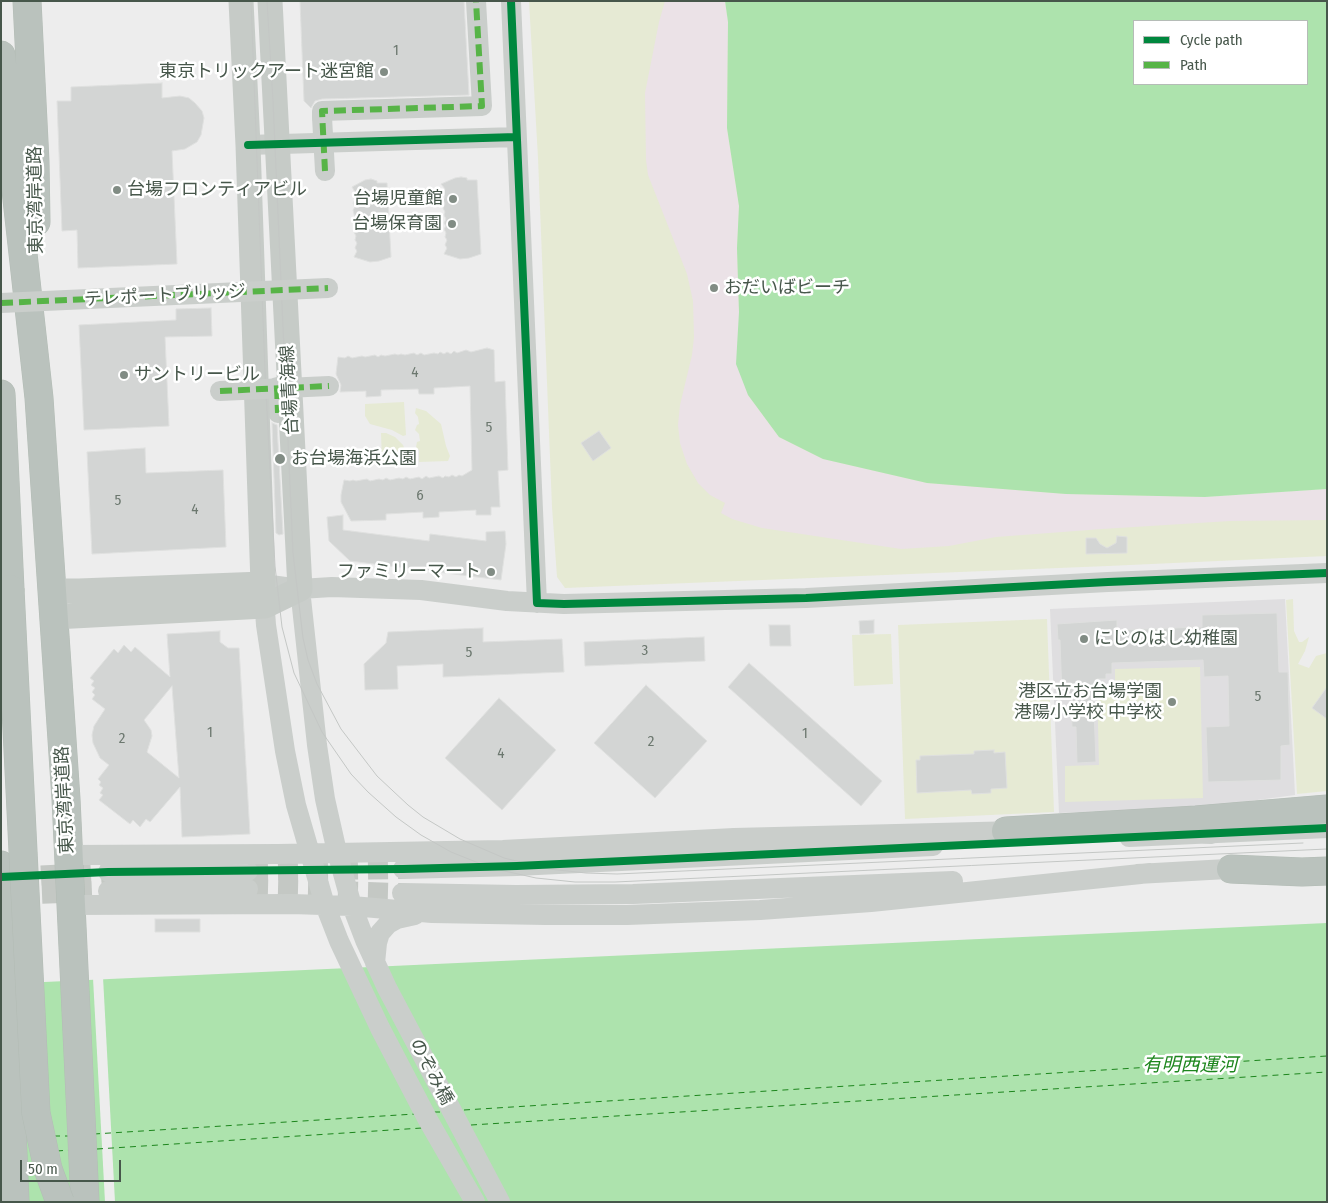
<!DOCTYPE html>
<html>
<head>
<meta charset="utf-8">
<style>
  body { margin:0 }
  #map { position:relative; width:1328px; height:1203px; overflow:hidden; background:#ededed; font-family:"Fira Sans Condensed",sans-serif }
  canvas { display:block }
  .frame { position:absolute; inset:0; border:2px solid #47574b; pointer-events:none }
  .legend { position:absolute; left:1133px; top:20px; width:175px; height:65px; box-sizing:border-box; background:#fff; border:1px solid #b5bcb7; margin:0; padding:6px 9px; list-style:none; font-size:15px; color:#47574b }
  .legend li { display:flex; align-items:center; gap:10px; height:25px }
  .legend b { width:25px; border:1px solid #b5bcb7 }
  .scale { position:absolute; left:20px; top:1160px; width:101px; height:22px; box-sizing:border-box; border:2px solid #47574b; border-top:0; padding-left:6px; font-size:15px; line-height:18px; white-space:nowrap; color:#47574b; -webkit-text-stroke:4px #fff; paint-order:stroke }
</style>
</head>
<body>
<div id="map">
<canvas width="1328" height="1203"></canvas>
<div class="frame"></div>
<ul class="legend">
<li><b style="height:6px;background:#00873e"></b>Cycle path</li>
<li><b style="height:6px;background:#57b447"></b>Path</li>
</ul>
<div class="scale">50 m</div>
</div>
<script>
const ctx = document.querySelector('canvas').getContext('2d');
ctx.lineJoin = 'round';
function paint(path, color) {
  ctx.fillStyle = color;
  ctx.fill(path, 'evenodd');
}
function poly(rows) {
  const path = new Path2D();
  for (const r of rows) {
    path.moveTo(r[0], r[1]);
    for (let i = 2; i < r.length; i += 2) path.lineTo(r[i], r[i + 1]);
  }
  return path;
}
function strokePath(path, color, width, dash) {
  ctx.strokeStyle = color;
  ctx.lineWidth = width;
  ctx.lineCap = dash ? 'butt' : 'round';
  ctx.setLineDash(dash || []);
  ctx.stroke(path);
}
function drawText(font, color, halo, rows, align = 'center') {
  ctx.font = font + ' "Fira Sans Condensed","Noto Sans JP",sans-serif';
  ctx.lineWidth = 5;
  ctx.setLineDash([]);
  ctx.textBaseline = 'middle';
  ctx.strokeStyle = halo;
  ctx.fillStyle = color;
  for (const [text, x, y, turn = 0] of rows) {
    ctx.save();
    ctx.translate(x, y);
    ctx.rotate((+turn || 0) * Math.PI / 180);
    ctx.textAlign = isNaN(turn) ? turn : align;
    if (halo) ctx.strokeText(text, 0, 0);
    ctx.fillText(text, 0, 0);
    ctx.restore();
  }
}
paint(poly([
  [1285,599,1295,795,1204,807,1059,813,1050,609]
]), '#dfdee0');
paint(poly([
  [529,1,725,1,728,22,1205,497,1327,489,1327,556,1108,566,565,588,557,577,552,507,538,158],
  [404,402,406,435,403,436,392,430,370,424,365,416,365,404],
  [416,408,426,411,441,424,446,446,450,456,448,461,419,462,419,450,416,447,417,442,420,441,419,434,415,430,417,425,419,424,418,417,415,413],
  [381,433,386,433,395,437,403,445,407,455,407,462,382,462],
  [1293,599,1294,631,1299,642,1302,642,1309,637,1305,651,1298,664,1309,668,1316,656,1327,653,1327,791,1297,794,1286,600],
  [1047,619,1054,812,905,819,898,625],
  [891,634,893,684,854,686,852,635],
  [1200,667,1203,798,1065,802,1065,766,1099,765,1097,686,1115,685,1115,669]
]), '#e6ead4');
paint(poly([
  [665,1,725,1,728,22,727,128,739,206,737,248,739,312,748,395,779,437,823,459,927,483,1066,494,1205,497,1327,489,1327,520,1230,521,1102,529,996,537,949,546,901,549,762,528,732,519,721,513,725,503,710,495,698,483,687,464,680,443,678,425,680,405,692,355,694,337,693,301,687,274,648,175,646,160,645,93,659,22]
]), '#ebe2e7');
paint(poly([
  [725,1,1327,1,1327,489,1205,497,1066,494,927,483,823,459,779,437,748,395,736,364,739,312,737,248,739,206,727,128,728,22],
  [1134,21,1307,21,1307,84,1134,84],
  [1327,923,1327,1202,1,1202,1,984]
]), '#ade3ad');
paint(poly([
  [103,977,115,1202,105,1202,93,978]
]), '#ededed');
strokePath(poly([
  [464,1110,1327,1056],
  [434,1112,442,1112],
  [471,1125,1327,1072],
  [94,1134,415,1114],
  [54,1136,68,1136],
  [97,1149,422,1128],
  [57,1151,70,1150]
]), '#1d861d', 1, [6, 5]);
const building = poly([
  [300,1,464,1,469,95,322,99,315,101,311,108,304,101,300,1],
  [162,83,162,98,180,96,189,98,195,103,202,111,204,118,201,135,197,142,185,149,172,151,177,264,78,268,77,230,62,231,57,101,71,101,71,87,162,83],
  [461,177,467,178,467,180,477,180,481,254,469,258,460,259,444,254,447,248,445,245,447,240,445,237,446,233,444,229,446,226,444,223,446,219,444,215,445,212,443,208,445,204,443,200,445,197,443,193,445,189,441,184,455,178,461,177],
  [371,179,377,181,377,183,387,183,391,257,379,261,370,262,354,257,357,251,355,248,357,243,355,240,356,236,354,232,356,229,354,225,356,222,353,210,355,207,353,203,355,200,353,196,355,192,352,187,365,180,371,179],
  [211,308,212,336,165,337,169,426,84,430,79,325,176,320,176,309,211,308],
  [487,348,494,350,495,382,505,381,508,470,498,471,500,507,491,507,491,515,476,515,476,510,439,512,439,517,423,518,423,512,386,514,386,520,351,521,341,502,341,495,344,480,350,481,353,480,356,481,367,479,370,481,379,479,383,480,386,478,390,480,399,478,403,479,406,477,410,479,419,477,422,479,426,476,429,478,439,476,443,478,445,476,449,477,452,475,456,477,459,475,462,476,472,470,470,386,434,388,434,394,419,394,418,389,381,390,381,396,366,397,366,391,340,392,341,385,336,374,338,357,345,358,348,356,352,358,362,356,365,357,375,355,378,357,381,355,385,356,395,354,398,355,401,354,405,355,414,353,417,355,421,353,424,355,434,353,438,354,440,352,444,354,447,352,451,354,454,351,457,353,466,350,471,352,487,348],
  [272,423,277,425,283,534,279,535,276,533,272,423],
  [599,431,611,448,593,461,581,443,599,431],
  [145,448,146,473,223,470,226,547,92,554,87,452,145,448],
  [343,515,343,530,429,541,430,534,486,541,486,532,505,531,506,544,501,580,350,561,329,541,327,517,343,515],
  [1117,536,1127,537,1127,553,1086,554,1086,538,1096,538,1100,544,1107,548,1116,543,1117,536],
  [1277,613,1279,672,1288,672,1290,745,1281,746,1281,780,1208,782,1206,727,1229,726,1228,676,1204,677,1203,660,1112,663,1112,674,1106,674,1106,679,1097,679,1097,684,1093,685,1096,762,1077,763,1076,727,1072,727,1071,697,1062,697,1060,640,1058,640,1057,624,1117,620,1117,630,1202,627,1202,615,1277,613],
  [874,620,874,633,860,634,859,621,874,620],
  [769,625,790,625,791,646,770,646,769,625],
  [483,628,483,642,562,639,564,672,443,677,443,664,397,666,398,689,365,690,364,664,386,643,388,632,483,628],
  [220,631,220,642,228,648,239,648,250,834,182,837,180,787,150,822,146,819,140,827,133,820,130,824,99,800,103,795,100,793,103,788,99,785,101,782,98,779,109,765,100,758,93,743,92,735,94,726,105,709,92,699,95,695,92,692,95,688,91,685,94,681,90,678,114,649,118,653,124,645,131,652,135,647,170,677,167,634,220,631],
  [172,686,179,778,147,752,152,736,151,730,144,720,172,686],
  [704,637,705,661,585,666,584,642,704,637],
  [749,663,882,781,861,806,728,687,749,663],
  [646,685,707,741,655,798,594,743,646,685],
  [1327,687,1327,719,1312,708,1327,687],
  [499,698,556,750,502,810,445,758,499,698],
  [994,750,994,753,1005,752,1007,788,991,789,991,793,972,794,971,790,917,793,916,760,920,760,920,756,974,754,974,751,994,750],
  [155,919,200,919,200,932,155,932,155,919]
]);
paint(building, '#d3d5d4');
strokePath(building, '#dfe0df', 1);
strokePath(poly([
  [248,871,403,869],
  [11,877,108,872],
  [248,889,402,893],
  [12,895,108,891]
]), '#c4c8c4', 20, [20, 10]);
const highway = poly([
  [27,1,35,162,36,222],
  [1,55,39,398,66,799,85,1202],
  [1,394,10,589],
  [1006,831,1196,820,1327,809],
  [1,865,15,1202],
  [1231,869,1302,872,1327,871]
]);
strokePath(highway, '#b3bcb5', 29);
strokePath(poly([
  [511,1,537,603],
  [322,117,322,111,482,106,476,1],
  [248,145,516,137],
  [277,387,278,413],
  [300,589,317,745,325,799,337,852,352,906,365,940,387,988,500,1202],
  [1174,833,1212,834],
  [1129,837,1327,828],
  [68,855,278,854,503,850,734,838,1018,831],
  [403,869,517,866,933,846],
  [108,872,248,871],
  [1137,874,1245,868],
  [108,891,248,889],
  [402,893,516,895,633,894,953,881],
  [71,905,292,904,352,906,432,913,546,915,627,915,760,910,871,902,1150,873],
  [375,963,377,943,380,933,388,924,397,919,415,915],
  [475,1202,428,1120,380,1028,339,941,325,905,296,805,285,751,266,625,263,584,300,589,332,587,421,590,507,601,564,604,806,598,1108,582,1327,573]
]), '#cacecb', 20);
strokePath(poly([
  [52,591,79,591,263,584,248,145,241,1],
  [54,617,265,606,300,589,270,1]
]), '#c6cbc7', 25);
strokePath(highway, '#bac2bd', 28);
strokePath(poly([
  [251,1,265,372,275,566,282,627,294,673,322,732,351,774,368,792,396,817,421,835,451,852,491,868,536,878,575,882,615,882,1327,849],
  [267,1,273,101,293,553,303,638,308,660,317,684,341,729,377,776,408,805,423,817,460,839,504,858,549,869,586,873,617,874,1303,843]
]), '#c4c7c5', 1);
const highwayBridge = poly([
  [10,589,36,1113,48,1169,60,1202]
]);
strokePath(highwayBridge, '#b3bcb5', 29, []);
strokePath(poly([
  [322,117,325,171],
  [1,303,328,288],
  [220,391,329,386]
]), '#cacecb', 20);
strokePath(highwayBridge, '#bac2bd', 28);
strokePath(poly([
  [325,171,322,111,482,106,476,1],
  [1,303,328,288],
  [277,387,278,413],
  [220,391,329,386]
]), '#57b447', 6, [12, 6]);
strokePath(poly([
  [511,1,537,603,564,604,806,598,1108,582,1327,573],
  [248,145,516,137],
  [1,877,108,872,403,869,517,866,1327,828]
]), '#00873e', 8);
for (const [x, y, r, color] of [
  [384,72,5,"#818c84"],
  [117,190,5,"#818c84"],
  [453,199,5,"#818c84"],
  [452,224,5,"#818c84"],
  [714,288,5,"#818c84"],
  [124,375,5,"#818c84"],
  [280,459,6,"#818c84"],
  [491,572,5,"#818c84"],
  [1084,639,5,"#818c84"],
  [1172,702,5,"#818c84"]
]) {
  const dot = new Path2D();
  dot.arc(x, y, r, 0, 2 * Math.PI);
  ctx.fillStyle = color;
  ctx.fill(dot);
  strokePath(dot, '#fff', 2);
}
drawText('15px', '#6c786f', null, [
  ["1",396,51],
  ["4",415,373],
  ["5",489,428],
  ["6",420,496],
  ["5",118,501],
  ["4",195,510],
  ["3",645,651],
  ["5",469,653],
  ["5",1258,697],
  ["1",210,733],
  ["1",805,734],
  ["2",122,739],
  ["2",651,742],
  ["4",501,754]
]);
drawText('18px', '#47574b', '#fff', [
  ["東京トリックアート迷宮館",374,72],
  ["台場フロンティアビル",127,190,"left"],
  ["台場児童館",443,199],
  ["台場保育園",442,224],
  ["おだいばビーチ",724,288,"left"],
  ["サントリービル",134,375,"left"],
  ["お台場海浜公園",291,459,"left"],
  ["ファミリーマート",481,572],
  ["にじのはし幼稚園",1094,639,"left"],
  ["港区立お台場学園",1162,692],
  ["港陽小学校 中学校",1162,713]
], 'right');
drawText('18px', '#47574b', '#fff', [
  ["東京湾岸道路",36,200,-91],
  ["テレポートブリッジ",165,296,-3],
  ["台場青海線",290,390,-93],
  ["東京湾岸道路",65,800,-93],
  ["のぞみ橋",431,1072,62]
]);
drawText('italic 19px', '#1d861d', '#fff', [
  ["有明西運河",1190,1066]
]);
</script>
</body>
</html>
